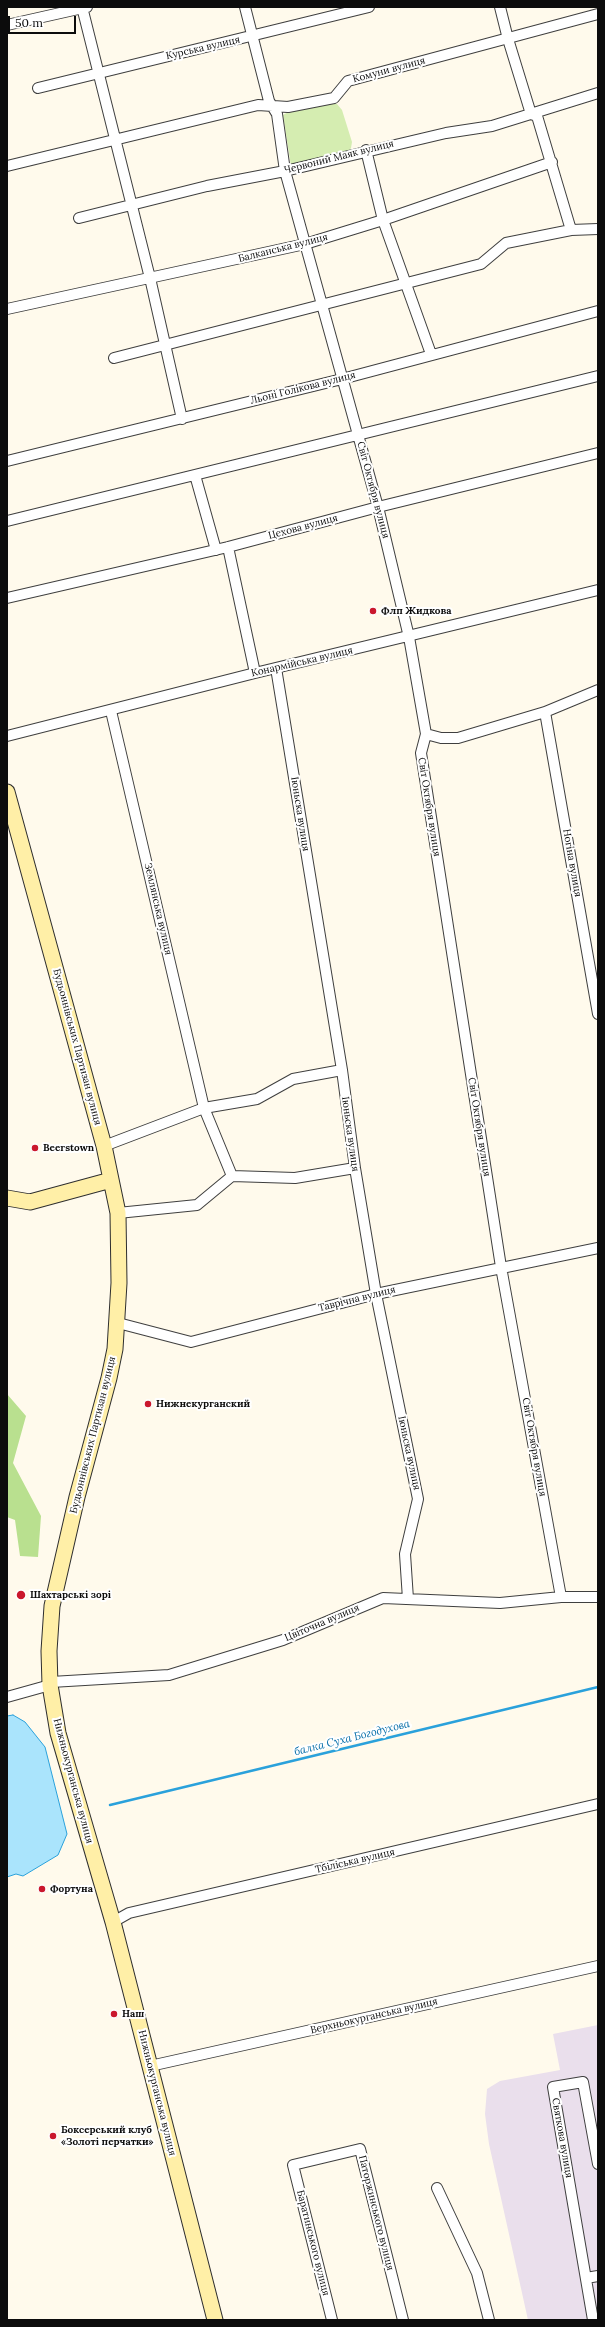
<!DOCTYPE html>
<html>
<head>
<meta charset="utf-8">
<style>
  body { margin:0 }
  #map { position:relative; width:605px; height:2327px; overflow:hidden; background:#fffaec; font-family:Lora,serif }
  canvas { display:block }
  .frame { position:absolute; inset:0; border:8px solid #0c0c0c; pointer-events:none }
  .scale { position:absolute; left:8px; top:16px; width:68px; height:18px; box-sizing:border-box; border:2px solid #0c0c0c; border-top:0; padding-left:5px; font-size:12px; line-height:14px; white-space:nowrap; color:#0c0c0c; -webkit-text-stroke:3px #fff; paint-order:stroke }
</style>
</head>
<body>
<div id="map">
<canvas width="605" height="2327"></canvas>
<div class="frame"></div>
<div class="scale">50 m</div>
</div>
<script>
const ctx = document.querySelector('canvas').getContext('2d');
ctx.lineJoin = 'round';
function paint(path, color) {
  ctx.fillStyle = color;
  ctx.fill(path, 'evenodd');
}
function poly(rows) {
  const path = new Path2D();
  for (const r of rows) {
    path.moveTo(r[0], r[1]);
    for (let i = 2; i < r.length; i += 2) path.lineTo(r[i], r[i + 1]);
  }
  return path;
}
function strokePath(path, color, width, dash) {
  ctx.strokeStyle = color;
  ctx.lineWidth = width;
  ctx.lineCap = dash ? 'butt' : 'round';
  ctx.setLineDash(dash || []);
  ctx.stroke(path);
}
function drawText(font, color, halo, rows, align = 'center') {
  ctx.font = font + ' Lora,serif';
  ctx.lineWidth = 4;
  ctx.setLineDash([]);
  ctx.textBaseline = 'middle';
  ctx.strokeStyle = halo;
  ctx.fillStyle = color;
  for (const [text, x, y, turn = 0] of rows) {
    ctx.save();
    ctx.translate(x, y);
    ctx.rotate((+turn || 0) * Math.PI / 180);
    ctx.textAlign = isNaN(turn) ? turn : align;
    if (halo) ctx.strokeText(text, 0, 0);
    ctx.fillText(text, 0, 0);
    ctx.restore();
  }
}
paint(poly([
  [598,2025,598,2320,528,2320,489,2144,485,2114,487,2089,500,2081,560,2070,553,2034]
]), '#eadfec');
paint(poly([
  [331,103,337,104,342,110,352,142,351,148,348,152,291,166,283,115,290,111]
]), '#d5edb1');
paint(poly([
  [7,1394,26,1416,13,1463,41,1516,38,1557,20,1556,15,1520,7,1517]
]), '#b9e08f');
const water = poly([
  [13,1715,25,1722,45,1747,67,1834,58,1855,23,1876,16,1874,7,1877,7,1716,13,1715]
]);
paint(water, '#aae4fc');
strokePath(water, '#2aa1db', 1);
strokePath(poly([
  [110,1805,598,1687]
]), '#2aa1db', 2.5);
const street = poly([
  [82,7,150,278,182,419],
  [245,7,269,101,277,114,285,171,378,507,409,637,426,734,421,753,501,1267,561,1597],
  [500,7,508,39,531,114,537,116,571,230],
  [7,25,87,7],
  [38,88,369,7],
  [366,150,383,220,431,354],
  [7,166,258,105,288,107,334,98,348,81,598,14],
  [79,218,207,186,285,171,446,133,492,126,598,93],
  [7,309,305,244,383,220,552,162],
  [114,358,481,264,506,243,571,230,598,229],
  [7,461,342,379,598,311],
  [195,475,216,550],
  [7,521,598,376],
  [228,547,255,673],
  [7,598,228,547,378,507,598,453],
  [276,668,342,1070,355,1168,376,1294,418,1499,405,1554,408,1599],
  [111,711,204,1108,232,1176],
  [545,712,598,1014],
  [426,734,441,738,458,738,545,712,598,690],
  [7,736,255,673,598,590],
  [104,1146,204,1108,257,1099,293,1079,342,1070],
  [118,1213,197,1205,232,1176,295,1178,355,1168],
  [118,1323,191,1342,376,1294,598,1248],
  [51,1682,169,1675,283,1640,383,1598,500,1603,561,1597,598,1597],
  [7,1697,50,1685],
  [113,1922,129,1913,598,1804],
  [150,2066,598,1966],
  [437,2188,477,2273,489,2320],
  [586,2278,598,2276],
  [332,2320,293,2165,360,2149,403,2320],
  [593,2320,553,2087,583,2082,598,2164]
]);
const secondary = poly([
  [7,792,104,1146,118,1213,119,1283,115,1349,109,1378,77,1497,52,1606,49,1651,50,1685,58,1733,113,1922,215,2320],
  [7,1198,30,1202,111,1180]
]);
strokePath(street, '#3f3f3f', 12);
strokePath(secondary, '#2e2e2e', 17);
strokePath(street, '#fff', 10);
strokePath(secondary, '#ffefa7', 15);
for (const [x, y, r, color] of [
  [373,611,4,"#ca172d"],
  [35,1148,4,"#ca172d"],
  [148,1404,4,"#ca172d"],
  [21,1595,5,"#ca172d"],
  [42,1889,4,"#ca172d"],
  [114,2014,4,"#ca172d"],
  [53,2136,4,"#ca172d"]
]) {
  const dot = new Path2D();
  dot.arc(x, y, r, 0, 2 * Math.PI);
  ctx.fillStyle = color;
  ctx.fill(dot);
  strokePath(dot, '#fff', 1.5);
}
drawText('10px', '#0c0c0c', '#fff', [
  ["Курська вулиця",203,48,-13],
  ["Комуни вулиця",389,70,-15],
  ["Червоний Маяк вулиця",339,157,-14],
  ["Балканська вулиця",283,248,-14],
  ["Льоні Голікова вулиця",303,388,-14],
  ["Світ Октября вулиця",373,490,75],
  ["Цехова вулиця",303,527,-15],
  ["Конармійська вулиця",302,662,-13],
  ["Світ Октября вулиця",429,807,81],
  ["Iюньска вулиця",300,814,81],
  ["Ногіна вулиця",572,863,80],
  ["Землянська вулиця",158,909,77],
  ["Будьоннівських Партизан вулиця",77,1047,75],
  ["Світ Октября вулиця",479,1127,81],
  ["Iюньска вулиця",350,1134,82],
  ["Таврічна вулиця",357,1299,-14],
  ["Будьоннівських Партизан вулиця",93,1435,-76],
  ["Світ Октября вулиця",534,1447,80],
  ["Iюньска вулиця",409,1453,78],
  ["Цвiточна вулиця",322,1623,-23],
  ["Нижньокурганська вулиця",73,1781,75],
  ["Тбіліська вулиця",355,1861,-13],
  ["Верхньокурганська вулиця",374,2016,-13],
  ["Нижньокурганська вулиця",157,2093,76],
  ["Святкова вулиця",562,2138,80],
  ["Паторжинського вулиця",376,2213,76],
  ["Баратинського вулиця",313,2243,76]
]);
drawText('bold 10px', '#0c0c0c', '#fff', [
  ["Флп Жидкова",381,611],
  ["Beerstown",43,1148],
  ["Нижнекурганский",156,1404],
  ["Шахтарські зорі",30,1595],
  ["Фортуна",50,1889],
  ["Наш",122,2014],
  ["Боксерський клуб",61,2130],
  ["«Золоті перчатки»",61,2142]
], 'left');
drawText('italic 11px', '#0a70aa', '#fff', [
  ["балка Суха Богодухова",352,1738,-14]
]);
</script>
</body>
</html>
